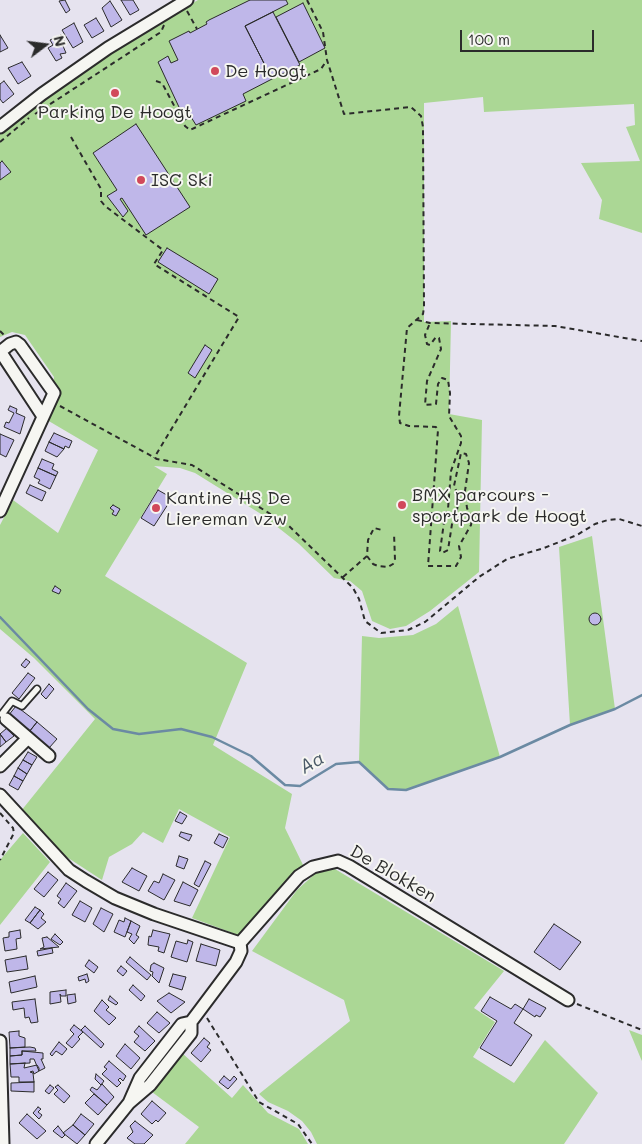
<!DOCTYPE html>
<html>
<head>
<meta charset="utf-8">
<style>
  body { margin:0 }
  #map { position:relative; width:642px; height:1144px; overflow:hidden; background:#e6e3ef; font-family:Mali,sans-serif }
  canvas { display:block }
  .north { position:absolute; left:20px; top:20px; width:50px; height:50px; -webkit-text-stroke:4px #f6f6f2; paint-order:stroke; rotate:75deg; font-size:14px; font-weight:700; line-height:20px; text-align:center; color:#2b2b2b }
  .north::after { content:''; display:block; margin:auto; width:18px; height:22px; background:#2b2b2b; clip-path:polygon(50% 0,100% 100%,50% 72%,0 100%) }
  .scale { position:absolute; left:460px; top:30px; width:134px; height:22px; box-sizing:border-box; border:2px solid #2b2b2b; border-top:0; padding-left:6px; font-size:15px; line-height:18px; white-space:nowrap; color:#2b2b2b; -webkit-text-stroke:4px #f6f6f2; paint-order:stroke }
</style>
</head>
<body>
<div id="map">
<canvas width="642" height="1144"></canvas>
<div class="north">N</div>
<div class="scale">100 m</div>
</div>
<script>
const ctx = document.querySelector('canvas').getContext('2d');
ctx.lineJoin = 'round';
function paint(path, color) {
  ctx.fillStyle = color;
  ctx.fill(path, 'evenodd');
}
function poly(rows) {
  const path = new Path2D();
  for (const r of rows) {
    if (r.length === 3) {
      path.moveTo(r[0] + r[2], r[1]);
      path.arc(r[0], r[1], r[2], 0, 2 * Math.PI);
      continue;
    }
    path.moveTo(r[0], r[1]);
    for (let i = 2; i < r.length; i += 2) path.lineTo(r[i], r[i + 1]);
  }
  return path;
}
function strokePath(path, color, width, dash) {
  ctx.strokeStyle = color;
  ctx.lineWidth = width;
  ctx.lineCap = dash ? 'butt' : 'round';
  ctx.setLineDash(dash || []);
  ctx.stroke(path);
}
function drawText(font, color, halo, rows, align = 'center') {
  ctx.font = font + ' Mali,sans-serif';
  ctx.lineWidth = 4;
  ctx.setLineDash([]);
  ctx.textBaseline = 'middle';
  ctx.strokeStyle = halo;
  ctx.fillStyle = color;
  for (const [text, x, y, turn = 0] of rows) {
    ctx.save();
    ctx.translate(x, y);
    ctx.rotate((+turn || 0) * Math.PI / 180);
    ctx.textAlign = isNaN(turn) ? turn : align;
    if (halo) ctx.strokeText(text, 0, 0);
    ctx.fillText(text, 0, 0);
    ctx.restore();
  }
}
paint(poly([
  [198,0,642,0,642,233,599,219,602,200,581,163,640,161,626,127,635,125,634,104,484,112,483,97,424,103,424,322,451,321,449,414,482,420,479,572,430,611,406,626,390,629,372,621,362,591,350,581,334,578,299,544,261,514,195,473,180,468,154,466,167,474,105,576,247,663,213,745,292,794,285,828,304,867,244,933,238,935,192,918,230,837,179,809,163,843,143,832,132,844,109,857,102,880,59,852,21,811,95,719,34,658,0,629,0,525,13,500,58,533,98,450,47,420,58,399,53,385,54,377,25,335,12,332,0,337,0,134,46,97,100,59],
  [592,536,615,709,570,725,559,547],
  [458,606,500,757,406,790,388,789,359,762,362,636,379,638,413,635,436,624],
  [23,833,50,862,0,925,0,860],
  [335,869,504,971,474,1008,495,1022,473,1057,514,1083,545,1040,598,1093,564,1144,317,1144,311,1132,302,1121,288,1111,268,1102,259,1094,350,1021,344,1000,252,951,297,890,316,873],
  [629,1030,642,1035,642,1061,641,1059],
  [182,1053,232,1098,243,1085,268,1113,299,1129,308,1144,185,1144,199,1127,152,1092]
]), '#abd795');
strokePath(poly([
  [0,617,88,709,113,729,139,734,181,729,212,737,251,756,285,785,300,786,336,764,359,762,388,789,406,790,500,757,570,725,615,709,642,695]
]), '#6b8aa3', 2.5);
const building = poly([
  [65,0,70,10,66,13,59,1,65,0],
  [121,0,133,0,139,10,130,15,121,0],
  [250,0,286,0,288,4,245,26,272,79,243,94,246,101,196,125,191,117,185,120,158,62,168,56,171,63,178,60,169,41,189,31,190,33,207,24,206,22,209,20,250,0],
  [110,1,122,20,111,27,102,8,110,1],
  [303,3,325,48,299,62,276,17,303,3],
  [273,12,300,65,272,79,245,26,273,12],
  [96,18,104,31,92,38,84,25,96,18],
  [74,23,83,42,73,48,62,30,74,23],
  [0,35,8,48,0,52,0,35],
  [61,35,66,44,63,46,66,53,60,54,62,58,56,61,48,48,53,45,50,40,61,35],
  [22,62,31,76,18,84,8,68,22,62],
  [4,81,14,94,3,103,0,99,0,84,4,81],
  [136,124,190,207,146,235,122,198,120,199,128,211,123,217,107,196,117,190,93,153,136,124],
  [2,161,11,172,0,180,0,163,2,161],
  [167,248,218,279,209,294,158,262,167,248],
  [205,345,212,350,195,378,188,373,205,345],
  [10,406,17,409,16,413,25,417,20,434,4,427,6,422,9,423,14,413,8,410,10,406],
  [54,433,72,441,69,448,65,446,64,449,49,442,54,433],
  [0,434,14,440,6,457,0,454,0,434],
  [49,442,64,449,57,457,45,451,49,442],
  [42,459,54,464,52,469,58,472,56,476,38,468,42,459],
  [38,468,56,476,50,489,38,483,40,480,34,477,38,468],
  [30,485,46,492,42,501,26,493,30,485],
  [158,490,172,498,154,526,141,518,158,490],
  [113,505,120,509,116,516,112,514,114,511,110,508,113,505],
  [55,586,61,590,59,594,52,591,55,586],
  [595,619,6],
  [26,659,30,662,25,668,21,665,26,659],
  [28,673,35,678,19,699,12,693,28,673],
  [49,684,54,689,46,699,41,694,49,684],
  [16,706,37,722,29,732,8,716,16,706],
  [37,722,57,739,49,748,29,732,37,722],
  [7,728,14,736,6,742,0,734,7,728],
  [0,734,6,742,0,747,0,734],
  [28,752,37,757,32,765,23,760,28,752],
  [23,760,32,765,27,774,18,768,23,760],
  [18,768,27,774,23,781,14,776,18,768],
  [14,776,23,781,18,790,9,785,14,776],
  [180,812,187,816,182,824,175,821,180,812],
  [181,832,192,835,189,841,179,836,181,832],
  [219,834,228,838,223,848,214,843,219,834],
  [179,856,188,859,184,869,176,866,179,856],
  [205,861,211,864,199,887,194,884,205,861],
  [132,868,147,876,139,891,122,882,132,868],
  [48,872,58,880,44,897,34,889,48,872],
  [163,874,175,880,164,900,148,891,154,881,159,883,163,874],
  [183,882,198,890,190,906,174,901,183,882],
  [66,883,77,891,64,908,58,903,61,899,57,896,66,883],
  [80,901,92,908,85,922,72,915,80,901],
  [35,907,40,910,30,923,25,920,35,907],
  [101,908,113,914,104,932,93,924,101,908],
  [40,910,44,914,41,918,46,922,38,929,30,923,40,910],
  [125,918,131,921,125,937,114,932,119,920,124,922,125,918],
  [131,921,140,926,136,935,139,937,134,944,129,939,132,934,127,932,131,921],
  [554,924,581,942,560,970,534,952,554,924],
  [20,930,21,938,16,939,17,949,5,951,3,938,9,937,9,932,20,930],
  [153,930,170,934,164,953,158,951,159,947,148,945,149,936,151,937,153,930],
  [55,934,63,942,60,945,51,939,55,934],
  [47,937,59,947,40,949,44,947,42,938,47,937],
  [188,940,193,942,187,962,171,957,176,941,187,944,188,940],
  [201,944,220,950,216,966,196,961,201,944],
  [52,948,53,953,38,956,37,951,52,948],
  [26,956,28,969,7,972,5,960,26,956],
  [130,957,151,975,147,980,126,962,130,957],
  [89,960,98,967,94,973,85,966,89,960],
  [154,963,164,968,159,983,152,976,153,972,150,971,151,965,154,963],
  [121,966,127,971,123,976,117,971,121,966],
  [87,974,89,981,86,983,85,979,79,981,78,977,87,974],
  [173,974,186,977,182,990,169,986,173,974],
  [35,976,37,987,11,993,9,982,35,976],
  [133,985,145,996,141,1001,129,990,133,985],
  [66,990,66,996,61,996,60,994,61,1002,50,1004,50,992,66,990],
  [169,993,185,1002,171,1013,157,1001,169,993],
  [75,994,76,1002,68,1004,67,995,75,994],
  [110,996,118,1003,116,1005,108,1000,110,996],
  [490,997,511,1009,515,1004,523,1009,514,1023,532,1035,511,1066,480,1048,497,1021,481,1011,490,997],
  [35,999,38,1022,31,1023,29,1017,25,1018,24,1008,13,1010,12,1002,35,999],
  [529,999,546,1008,540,1017,536,1015,535,1017,523,1009,529,999],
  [102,1000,109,1007,106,1010,116,1018,109,1025,94,1011,102,1000],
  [157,1012,170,1023,159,1033,147,1023,157,1012],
  [74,1025,83,1032,78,1037,80,1039,72,1048,66,1043,74,1034,70,1030,74,1025],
  [85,1026,104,1044,101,1048,81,1030,85,1026],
  [139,1026,155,1041,145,1051,134,1042,139,1036,134,1032,139,1026],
  [19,1031,19,1036,25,1038,25,1047,10,1048,9,1032,19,1031],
  [204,1038,210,1043,207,1047,211,1050,201,1062,191,1053,204,1038],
  [59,1042,67,1049,62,1055,56,1051,52,1056,50,1054,59,1042],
  [125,1044,140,1058,131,1069,116,1056,125,1044],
  [10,1048,30,1047,35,1048,36,1051,22,1051,22,1055,10,1056,10,1048],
  [22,1051,43,1053,43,1059,41,1059,45,1068,39,1071,34,1059,30,1059,30,1063,10,1064,10,1056,22,1055,22,1051],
  [109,1061,126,1076,123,1081,120,1078,118,1080,121,1083,117,1087,102,1074,107,1069,104,1067,109,1061],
  [25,1063,24,1068,37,1065,39,1068,39,1071,34,1074,33,1071,30,1072,33,1073,34,1082,19,1082,19,1077,11,1077,10,1064,25,1063],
  [96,1074,104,1081,101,1085,95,1079,96,1074],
  [224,1076,230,1081,234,1076,237,1079,228,1089,219,1082,224,1076],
  [34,1082,34,1092,11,1091,11,1083,34,1082],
  [102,1084,114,1097,107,1105,90,1090,92,1087,97,1090,102,1084],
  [50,1085,54,1088,49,1094,45,1091,50,1085],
  [58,1085,70,1096,64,1103,54,1094,58,1090,55,1087,58,1085],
  [94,1094,107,1105,98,1115,85,1103,94,1094],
  [152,1101,166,1113,158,1122,156,1120,152,1124,141,1114,152,1101],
  [38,1107,41,1109,38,1112,42,1115,39,1119,33,1113,38,1107],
  [27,1114,46,1131,37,1139,19,1123,27,1114],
  [81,1114,94,1124,85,1135,73,1125,81,1114],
  [135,1121,153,1135,144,1144,135,1144,127,1138,133,1132,130,1126,135,1121],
  [73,1125,85,1135,77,1144,63,1133,73,1125],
  [58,1126,65,1135,62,1138,53,1131,58,1126]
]);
paint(building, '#bfb7e9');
strokePath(building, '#2b2b2b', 1);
const service = poly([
  [6,719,2,714,12,701,22,706,37,689]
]);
const minor = poly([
  [0,127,42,94,108,48,187,0],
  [0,351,42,415],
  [0,511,54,393,20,345,16,342,10,344,0,352],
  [6,719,49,756],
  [0,766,27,739],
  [0,795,69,870,86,881,115,898,154,914,240,943],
  [240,943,299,876,313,867,338,861,349,866,568,1000],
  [0,1041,3,1144],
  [129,1103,140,1078,182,1024,191,1022,236,962,241,951,240,943],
  [96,1144,129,1103,150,1085,191,1033,191,1022]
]);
strokePath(service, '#2b2b2b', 9);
strokePath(minor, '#2b2b2b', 15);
strokePath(poly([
  [307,0,323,32,327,60,344,114,411,107,421,116,423,127,424,307,423,314,407,328,399,416,400,423,409,426,436,427,438,430,428,566,456,566,461,557,459,546,471,525,472,519,467,508,465,491,469,463,466,454,461,453,454,486,459,497,457,510,452,524,448,550,442,553,440,551,445,515,448,509,451,471,461,443,461,436,449,416,450,393,448,380,442,378,438,384,436,404,425,405,427,381,441,349,439,338,436,337,430,345,427,344,425,335,430,323],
  [187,11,197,29],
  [156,81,162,83,185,126,190,130,321,69,327,60],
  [35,114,161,32,164,25],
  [71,137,101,189,101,201,105,206,163,250,154,264,239,317,154,458],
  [0,142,29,118],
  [417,320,430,323,555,326,642,341],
  [0,331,5,336],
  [60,406,157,459,192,465,288,525,353,588,359,599,365,621,381,633,408,630,425,622,479,577,507,559,544,548,577,535,595,524,608,520,619,519,642,526],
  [367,556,373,564,378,566,388,567,393,564,395,560,394,533],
  [343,577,367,556,368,540,374,528,382,530],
  [0,813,13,828,14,833,0,860],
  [577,1004,642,1030],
  [207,1018,259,1102,298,1124,312,1144]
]), '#2b2b2b', 2, [5, 4]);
strokePath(service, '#f6f6f2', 5.5);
strokePath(minor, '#f6f6f2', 11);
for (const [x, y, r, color] of [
  [215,71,5,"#d1495b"],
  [115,93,5,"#d1495b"],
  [141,180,5,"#d1495b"],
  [402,505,5,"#d1495b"],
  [156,508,5,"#d1495b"]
]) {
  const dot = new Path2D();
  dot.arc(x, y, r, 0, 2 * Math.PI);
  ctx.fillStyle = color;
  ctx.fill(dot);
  strokePath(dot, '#f6f6f2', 2);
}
drawText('18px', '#2b2b2b', '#f6f6f2', [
  ["De Hoogt",225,71],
  ["Parking De Hoogt",115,112,"center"],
  ["ISC Ski",151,180],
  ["BMX parcours -",412,495],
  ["sportpark de Hoogt",412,516],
  ["Kantine HS De",166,498],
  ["Liereman vzw",166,519]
], 'left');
drawText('18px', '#2b2b2b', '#f6f6f2', [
  ["De Blokken",393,874,30]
]);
drawText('italic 19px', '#4b5a67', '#f6f6f2', [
  ["Aa",312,763,-30]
]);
</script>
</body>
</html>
